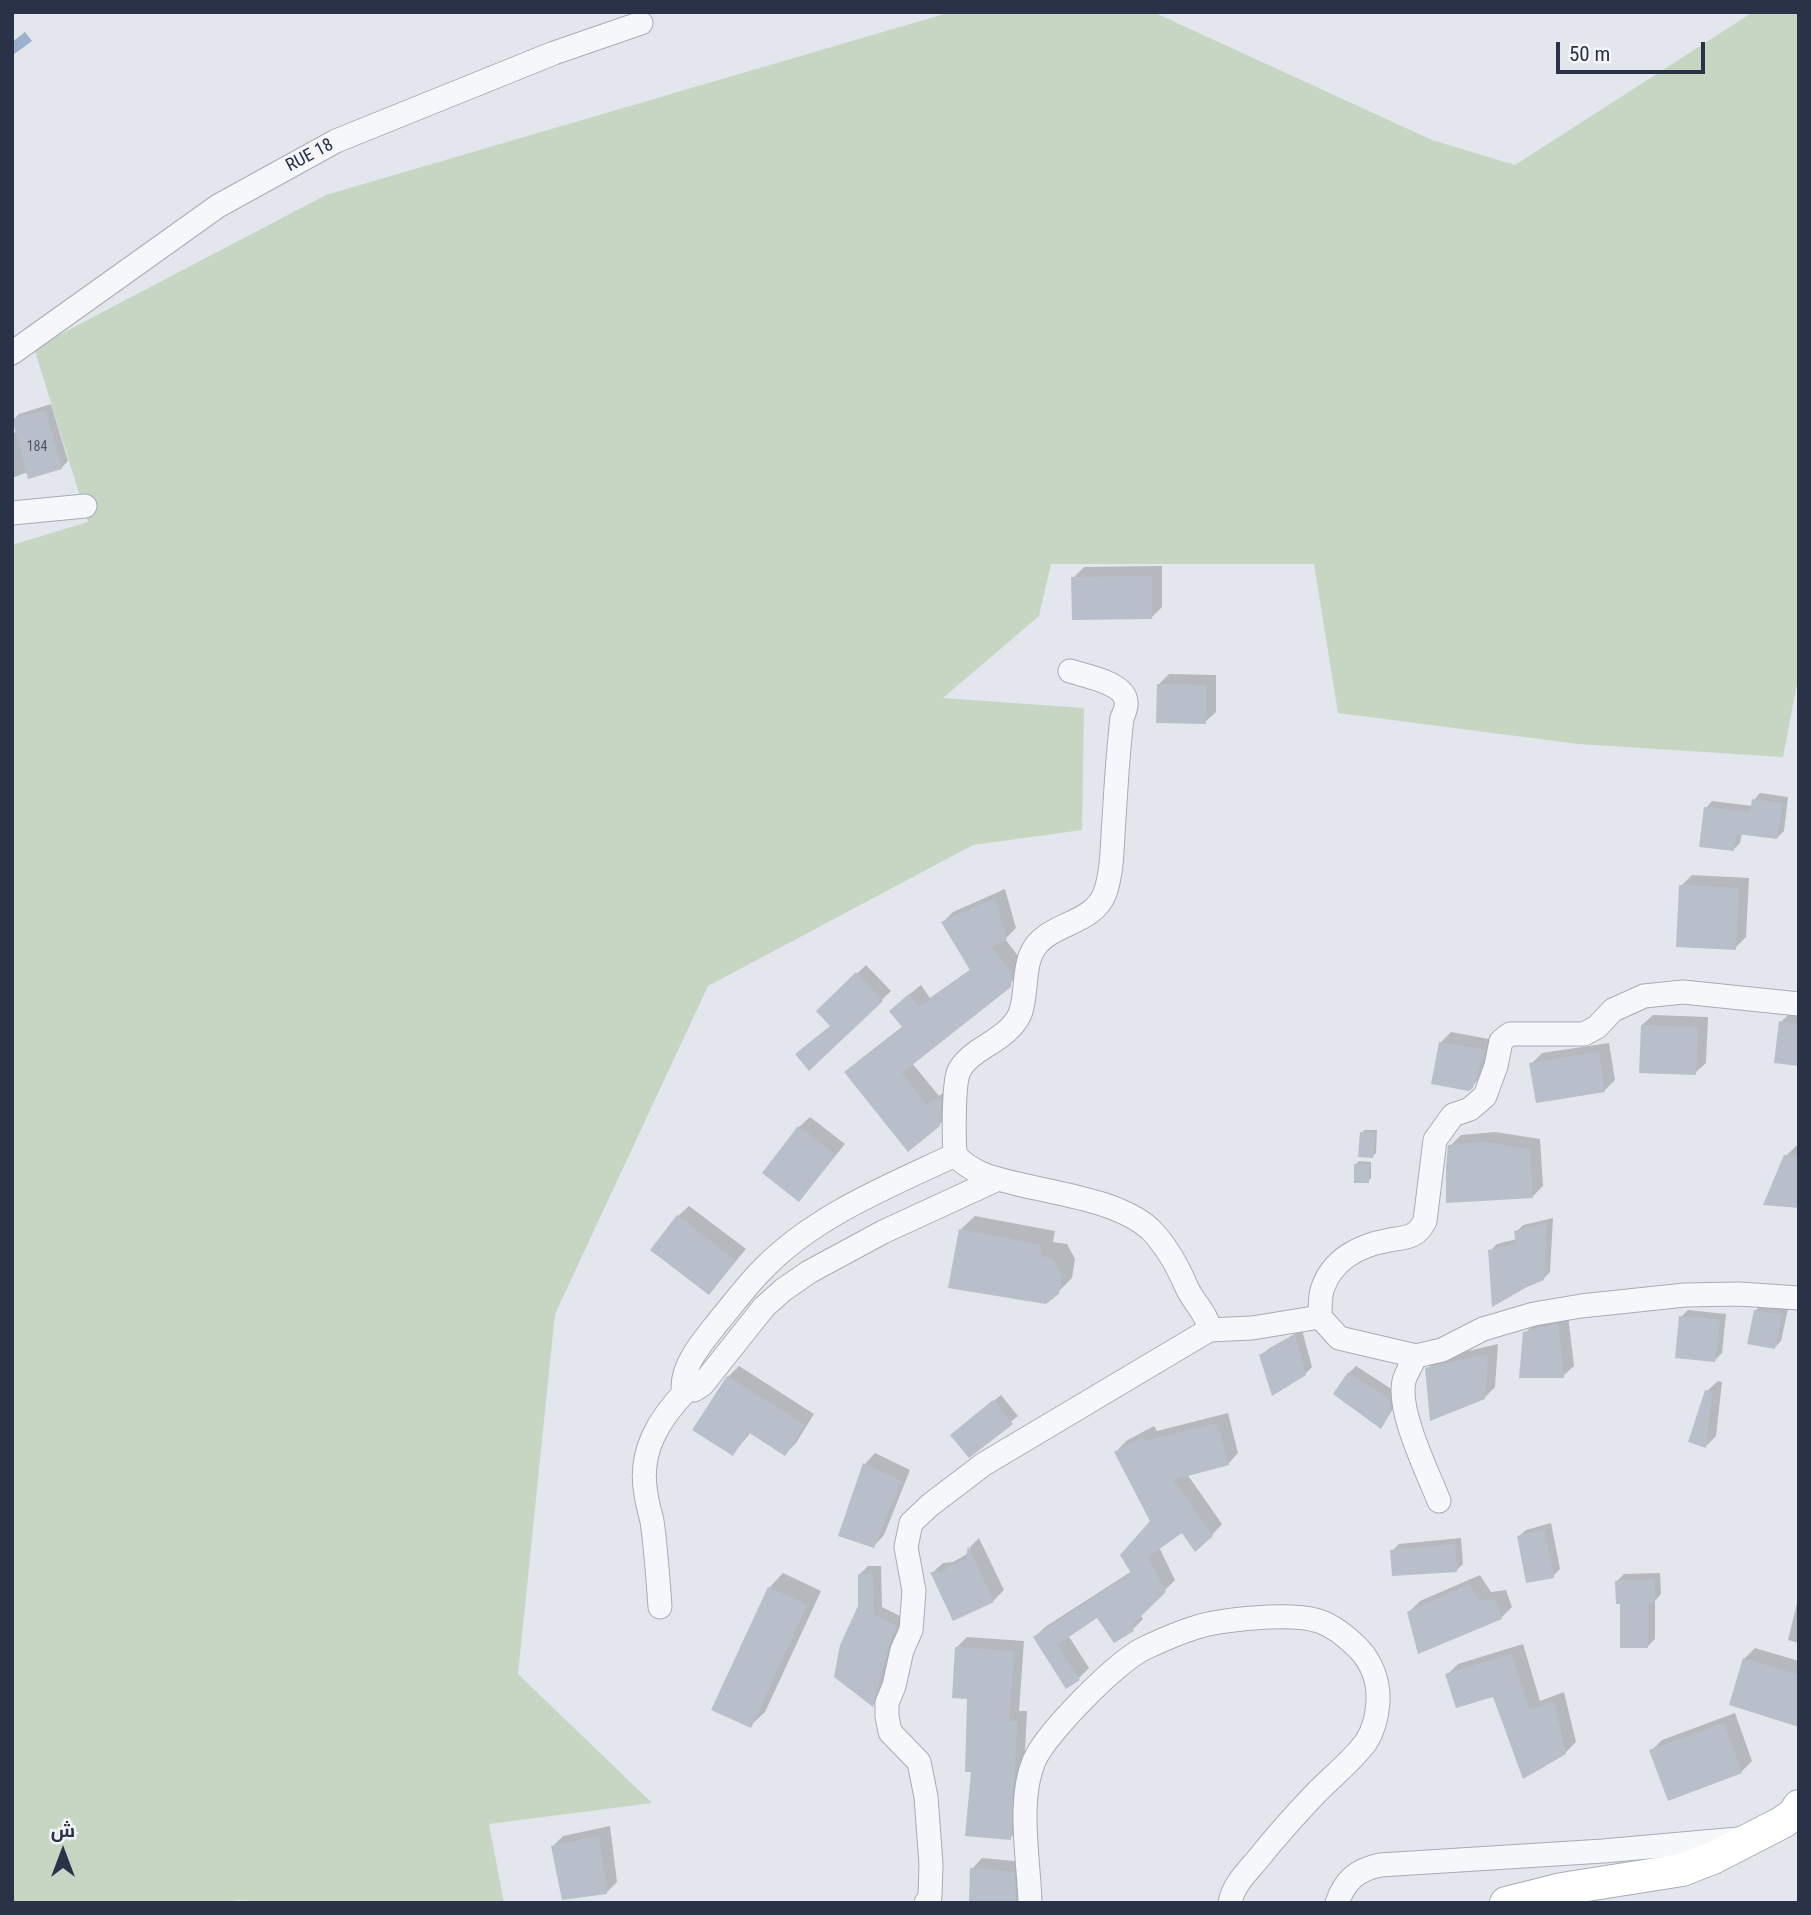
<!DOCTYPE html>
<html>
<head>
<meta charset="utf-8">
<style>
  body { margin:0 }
  #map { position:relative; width:1811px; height:1915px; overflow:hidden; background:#e3e6ec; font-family:"Roboto Condensed",Cairo,sans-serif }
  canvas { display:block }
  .frame { position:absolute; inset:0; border:14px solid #293246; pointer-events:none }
  .north { position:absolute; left:28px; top:1817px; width:70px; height:70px; -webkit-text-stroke:5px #f3f5f9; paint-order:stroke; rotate:0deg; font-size:19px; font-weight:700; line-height:28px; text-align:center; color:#293246 }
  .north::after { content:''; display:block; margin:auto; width:24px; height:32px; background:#293246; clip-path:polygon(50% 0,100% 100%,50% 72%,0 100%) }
  .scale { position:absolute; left:1556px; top:42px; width:149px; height:32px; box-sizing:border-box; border:4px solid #293246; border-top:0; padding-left:9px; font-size:21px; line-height:24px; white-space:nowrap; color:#293246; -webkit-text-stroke:5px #f3f5f9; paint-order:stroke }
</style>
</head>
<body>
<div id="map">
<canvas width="1811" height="1915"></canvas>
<div class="frame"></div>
<div class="north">ش</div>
<div class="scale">50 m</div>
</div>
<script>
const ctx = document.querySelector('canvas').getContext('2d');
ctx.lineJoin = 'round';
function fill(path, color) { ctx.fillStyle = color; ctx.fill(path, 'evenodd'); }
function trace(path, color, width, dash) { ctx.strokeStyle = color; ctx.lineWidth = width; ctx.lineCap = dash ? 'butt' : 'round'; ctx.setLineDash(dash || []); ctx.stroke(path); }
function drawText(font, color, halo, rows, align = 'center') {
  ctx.font = font + ' "Roboto Condensed",sans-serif'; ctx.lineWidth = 5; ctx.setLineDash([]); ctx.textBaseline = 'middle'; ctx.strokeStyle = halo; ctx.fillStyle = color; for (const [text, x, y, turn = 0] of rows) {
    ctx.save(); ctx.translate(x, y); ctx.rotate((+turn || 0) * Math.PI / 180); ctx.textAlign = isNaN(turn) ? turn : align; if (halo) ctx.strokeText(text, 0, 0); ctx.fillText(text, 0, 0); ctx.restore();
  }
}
const green = new Path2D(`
  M 951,12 L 1153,12 L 1432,140 L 1515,165 L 1753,12 L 1799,12 L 1799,673 L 1783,757 L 1578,744 L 1338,713 L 1314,564 L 1051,564 L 1039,616 L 943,698 L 1084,708 L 1082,830 L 973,845 L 708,986 L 555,1314 L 518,1674 L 652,1803 L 489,1824 L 504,1903 L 282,1903 L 237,1900 L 227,1903 L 12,1903 L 12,545 L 88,522 L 34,348 L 326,195 Z`);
const water = new Path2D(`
  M 25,32 L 32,41 L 13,55 L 12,42 Z`);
const shadow = new Path2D(`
  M 51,404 L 68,461 L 61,468 L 28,472 L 12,478 L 12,434 L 16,432 L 13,420 L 19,414 Z
  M 1162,566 L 1162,607 L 1152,617 L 1073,578 L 1084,567 Z
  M 1169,674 L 1216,675 L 1216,712 L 1205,722 L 1158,685 Z
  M 1760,793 L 1788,797 L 1784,831 L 1777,838 L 1742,833 L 1740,843 L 1734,849 L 1706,808 L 1712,801 L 1753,806 L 1754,800 Z
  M 1692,875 L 1749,878 L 1746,937 L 1735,948 L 1681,886 Z
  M 1005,889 L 1016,928 L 1005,939 L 1022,961 L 1021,974 L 912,1063 L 939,1096 L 950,1087 L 950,1113 L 939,1125 L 857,1062 L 903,1026 L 901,1001 L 921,985 L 930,998 L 971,969 L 943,922 L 953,912 Z
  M 866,965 L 891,991 L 809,1068 L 832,1025 L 818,1011 Z
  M 1791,1012 L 1799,1012 L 1799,1064 L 1781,1022 Z
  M 1653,1015 L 1708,1017 L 1706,1063 L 1695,1073 L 1642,1025 Z
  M 1451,1032 L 1494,1040 L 1483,1075 L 1469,1089 L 1440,1043 Z
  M 1609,1043 L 1615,1080 L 1604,1091 L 1531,1064 L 1542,1053 Z
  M 810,1117 L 845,1144 L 799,1200 L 799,1127 Z
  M 1364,1130 L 1377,1130 L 1376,1153 L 1373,1156 L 1362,1133 Z
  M 1495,1132 L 1540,1139 L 1543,1186 L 1533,1196 L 1450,1146 L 1461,1135 Z
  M 1797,1145 L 1799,1146 L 1799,1206 L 1786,1156 Z
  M 1359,1161 L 1371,1162 L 1371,1178 L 1368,1181 L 1356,1164 Z
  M 689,1206 L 746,1249 L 709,1293 L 678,1216 Z
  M 975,1216 L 1055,1231 L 1053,1242 L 1067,1244 L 1075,1259 L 1072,1278 L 1057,1293 L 960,1230 Z
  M 1553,1218 L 1550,1272 L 1543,1279 L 1490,1251 L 1497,1244 L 1517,1239 L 1516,1232 L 1523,1225 Z
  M 1762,1304 L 1788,1309 L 1781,1341 L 1775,1347 L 1755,1311 Z
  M 1688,1310 L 1726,1314 L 1722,1353 L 1715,1360 L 1681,1317 Z
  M 1568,1315 L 1574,1366 L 1563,1376 L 1525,1333 L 1536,1322 Z
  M 1302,1330 L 1312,1367 L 1305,1374 L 1261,1356 L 1268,1349 Z
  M 1498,1344 L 1495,1387 L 1484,1398 L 1427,1369 L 1438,1358 Z
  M 739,1366 L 814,1414 L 796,1443 L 785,1454 L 751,1432 L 733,1454 L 728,1377 Z
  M 1356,1366 L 1396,1392 L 1397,1403 L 1381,1427 L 1349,1373 Z
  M 1718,1381 L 1722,1382 L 1716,1436 L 1706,1446 L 1707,1391 Z
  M 1001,1395 L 1018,1416 L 969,1455 L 959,1429 Z
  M 1228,1413 L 1238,1453 L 1228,1464 L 1187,1474 L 1222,1524 L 1212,1535 L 1182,1530 L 1159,1547 L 1175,1580 L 1140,1615 L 1143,1619 L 1133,1629 L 1098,1616 L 1068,1635 L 1089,1668 L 1079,1678 L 1035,1637 L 1045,1627 L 1132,1571 L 1152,1521 L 1116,1452 L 1126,1441 L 1154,1426 L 1157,1431 Z
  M 875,1453 L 910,1470 L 884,1535 L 874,1546 L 841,1535 L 865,1464 Z
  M 1551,1523 L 1560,1569 L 1553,1576 L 1519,1536 L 1526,1530 Z
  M 979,1538 L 1004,1590 L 993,1601 L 932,1573 L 943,1563 L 953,1562 L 969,1553 L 970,1547 Z
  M 1461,1538 L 1463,1564 L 1456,1571 L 1392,1551 L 1399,1544 Z
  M 868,1566 L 881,1566 L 882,1607 L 904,1618 L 881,1697 L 873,1705 L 860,1607 L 859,1575 Z
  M 783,1573 L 821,1591 L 765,1712 L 750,1726 L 769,1588 Z
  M 1660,1573 L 1661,1594 L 1655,1601 L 1655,1639 L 1648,1646 L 1622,1602 L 1617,1581 L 1624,1574 Z
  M 1480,1575 L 1491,1592 L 1506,1590 L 1512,1607 L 1501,1618 L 1409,1612 L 1420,1601 Z
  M 1799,1595 L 1799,1643 L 1788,1640 Z
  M 967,1637 L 1024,1641 L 1019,1711 L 1027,1711 L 1021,1828 L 1010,1838 L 973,1771 L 969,1698 L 956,1648 Z
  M 1523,1644 L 1540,1701 L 1564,1692 L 1576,1742 L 1565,1753 L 1494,1695 L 1447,1675 L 1458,1664 Z
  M 1755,1648 L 1799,1661 L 1799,1725 L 1744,1659 Z
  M 1735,1713 L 1752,1761 L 1741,1772 L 1651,1751 L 1662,1740 Z
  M 610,1826 L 617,1882 L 606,1893 L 553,1846 L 563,1836 Z
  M 982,1858 L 1024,1862 L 1025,1903 L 971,1903 L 972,1869 Z`);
const building = new Path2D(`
  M 45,410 L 62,469 L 28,479 L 12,419 Z
  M 1152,576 L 1152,619 L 1072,620 L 1071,577 Z
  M 1157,684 L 1206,685 L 1206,724 L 1156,723 Z
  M 1752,799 L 1782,803 L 1777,839 L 1736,834 L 1734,851 L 1699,847 L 1704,807 L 1750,812 Z
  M 1679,885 L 1739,888 L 1736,950 L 1676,947 Z
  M 995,898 L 1007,940 L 991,946 L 1012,973 L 1011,987 L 902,1073 L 927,1105 L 939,1096 L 941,1099 L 940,1126 L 908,1152 L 844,1072 L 902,1027 L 889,1011 L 909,994 L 919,1007 L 970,970 L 941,922 Z
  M 856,972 L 883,1001 L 809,1071 L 795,1054 L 830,1026 L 816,1011 Z
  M 1779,1021 L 1799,1024 L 1799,1066 L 1774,1063 Z
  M 1641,1025 L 1698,1027 L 1696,1075 L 1639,1073 Z
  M 1439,1042 L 1485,1050 L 1473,1088 L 1469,1091 L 1431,1084 Z
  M 1599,1052 L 1605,1092 L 1536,1103 L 1529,1063 Z
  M 798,1126 L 836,1155 L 799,1202 L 762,1173 Z
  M 1360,1132 L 1375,1133 L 1373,1158 L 1358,1157 Z
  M 1483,1142 L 1530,1149 L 1533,1198 L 1446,1203 L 1446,1167 L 1448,1145 Z
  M 1784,1155 L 1799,1156 L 1799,1208 L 1763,1205 Z
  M 1354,1164 L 1369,1164 L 1369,1183 L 1354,1183 Z
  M 677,1215 L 736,1261 L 709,1295 L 650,1250 Z
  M 1547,1223 L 1544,1280 L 1527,1287 L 1492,1307 L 1488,1250 L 1516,1244 L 1514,1231 Z
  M 959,1229 L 1041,1245 L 1040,1256 L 1052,1258 L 1062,1275 L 1059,1294 L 1046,1304 L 948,1288 Z
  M 1754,1310 L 1782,1315 L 1775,1349 L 1747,1344 Z
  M 1679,1316 L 1720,1320 L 1715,1362 L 1675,1358 Z
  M 1558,1324 L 1564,1378 L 1519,1378 L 1523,1332 Z
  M 1295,1335 L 1306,1375 L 1272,1396 L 1259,1355 Z
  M 1488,1354 L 1485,1399 L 1430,1421 L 1425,1368 Z
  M 1348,1372 L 1390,1399 L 1391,1412 L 1381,1429 L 1333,1394 Z
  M 727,1376 L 805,1425 L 785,1456 L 748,1432 L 733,1456 L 692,1430 Z
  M 1705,1390 L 1712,1392 L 1706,1448 L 1688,1442 Z
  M 993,1400 L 1013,1424 L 969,1458 L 950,1435 Z
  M 1217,1423 L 1229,1465 L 1173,1480 L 1213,1536 L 1195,1552 L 1182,1533 L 1148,1557 L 1166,1592 L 1131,1626 L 1134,1631 L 1114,1643 L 1097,1618 L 1057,1645 L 1080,1680 L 1066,1689 L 1033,1637 L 1131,1573 L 1120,1555 L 1150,1521 L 1114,1452 L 1143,1436 L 1146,1441 Z
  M 863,1463 L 901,1481 L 874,1548 L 838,1536 Z
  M 1544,1529 L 1554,1578 L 1526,1583 L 1517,1536 Z
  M 1455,1544 L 1457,1572 L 1392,1576 L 1390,1550 Z
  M 968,1546 L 994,1602 L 953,1621 L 930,1572 L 950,1572 L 943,1570 L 966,1559 Z
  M 858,1574 L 873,1574 L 874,1615 L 897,1626 L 888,1647 L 873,1707 L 834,1677 L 840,1645 L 858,1606 Z
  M 1654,1579 L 1655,1602 L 1648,1603 L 1648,1648 L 1620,1648 L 1620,1604 L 1616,1604 L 1615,1581 Z
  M 1469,1584 L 1480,1601 L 1495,1599 L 1502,1619 L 1418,1654 L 1407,1612 Z
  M 768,1587 L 807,1605 L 751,1728 L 711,1710 Z
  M 955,1647 L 1014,1651 L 1009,1721 L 1017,1721 L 1011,1840 L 965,1836 L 971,1772 L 965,1772 L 967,1699 L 952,1698 Z
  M 1512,1654 L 1529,1710 L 1554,1701 L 1566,1754 L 1523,1779 L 1493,1697 L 1456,1708 L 1445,1674 Z
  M 1743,1658 L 1799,1675 L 1799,1727 L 1729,1705 Z
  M 1724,1723 L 1742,1773 L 1668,1801 L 1649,1750 Z
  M 599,1836 L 607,1894 L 562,1900 L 551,1846 Z
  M 970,1868 L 1014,1872 L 1016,1903 L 969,1903 Z`);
const minor = new Path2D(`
  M 12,353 L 218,206 L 336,141 L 554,53 L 641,23
  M 12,513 L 85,506
  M 1070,671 C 1086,676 1125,683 1126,702 C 1127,707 1124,713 1122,718 C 1118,752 1116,785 1114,819 C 1112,842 1113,870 1105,893 C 1093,924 1053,922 1035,947 C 1022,966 1028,993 1020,1014 C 1013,1029 1000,1037 986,1046 C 976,1052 964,1060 959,1071 C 953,1084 954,1139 955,1155 C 973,1174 993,1178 1018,1184 C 1058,1194 1119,1201 1150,1229 C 1167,1246 1178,1267 1187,1288 C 1194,1303 1209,1316 1209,1330 L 1252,1328 L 1320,1317 L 1339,1338 L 1416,1356
  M 955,1155 C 889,1186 814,1216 763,1269 C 747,1285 733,1304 718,1322 C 704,1340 683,1363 683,1387 L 694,1390 L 702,1385 L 764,1307 L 783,1290 L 809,1272 L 883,1232 L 998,1179
  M 1320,1317 C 1320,1309 1320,1298 1322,1290 C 1332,1259 1360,1245 1390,1240 C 1407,1237 1416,1238 1425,1221 L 1435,1140 L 1453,1115 L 1470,1109 L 1485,1096 L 1496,1066 L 1501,1041 L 1510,1034 L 1584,1034 L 1597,1027 L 1613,1010 L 1644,996 L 1683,992 L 1799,1004
  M 1439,1501 C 1428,1473 1397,1411 1404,1381 C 1406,1373 1412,1364 1416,1356 L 1442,1350 L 1483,1329 L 1534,1314 L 1581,1306 L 1685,1295 L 1739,1294 L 1799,1298
  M 660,1607 C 658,1578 656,1549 652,1521 C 650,1512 647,1503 646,1494 C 638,1452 659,1418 688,1389
  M 926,1903 L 930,1897 L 931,1864 L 926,1797 L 919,1762 L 890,1732 L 887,1716 L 887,1703 L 894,1686 L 902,1650 L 911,1630 L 914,1591 L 906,1547 L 911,1523 L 930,1505 L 984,1464 L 1209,1330
  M 1030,1903 C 1029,1860 1017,1801 1034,1761 C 1046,1733 1117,1661 1145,1648 C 1160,1641 1178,1633 1194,1628 C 1220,1619 1288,1613 1315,1620 C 1332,1624 1347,1637 1359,1649 C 1372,1663 1379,1682 1378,1702 C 1377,1716 1374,1730 1366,1742 C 1353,1760 1334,1775 1318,1791 C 1297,1813 1277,1835 1258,1859 C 1247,1872 1233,1885 1230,1903
  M 1337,1903 C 1345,1880 1357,1870 1380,1865 L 1603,1851 L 1738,1839`);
const secondary = new Path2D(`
  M 1506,1903 L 1562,1889 L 1682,1870 L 1713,1858 L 1783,1822 L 1794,1814 L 1799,1806`);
const numberNames = [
  ["184",37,447]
];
const streetNames = [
  ["RUE 18",310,156,-28]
];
fill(green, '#c7d6c3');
fill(water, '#9bb2ce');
fill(shadow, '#0003');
fill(building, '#b9bfca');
trace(minor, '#a7acb7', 25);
trace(secondary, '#a7acb7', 34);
trace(minor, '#f6f7fa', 23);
trace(secondary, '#fff', 32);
drawText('14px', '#4d5567', null, numberNames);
drawText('18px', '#293246', '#f3f5f9', streetNames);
</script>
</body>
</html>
